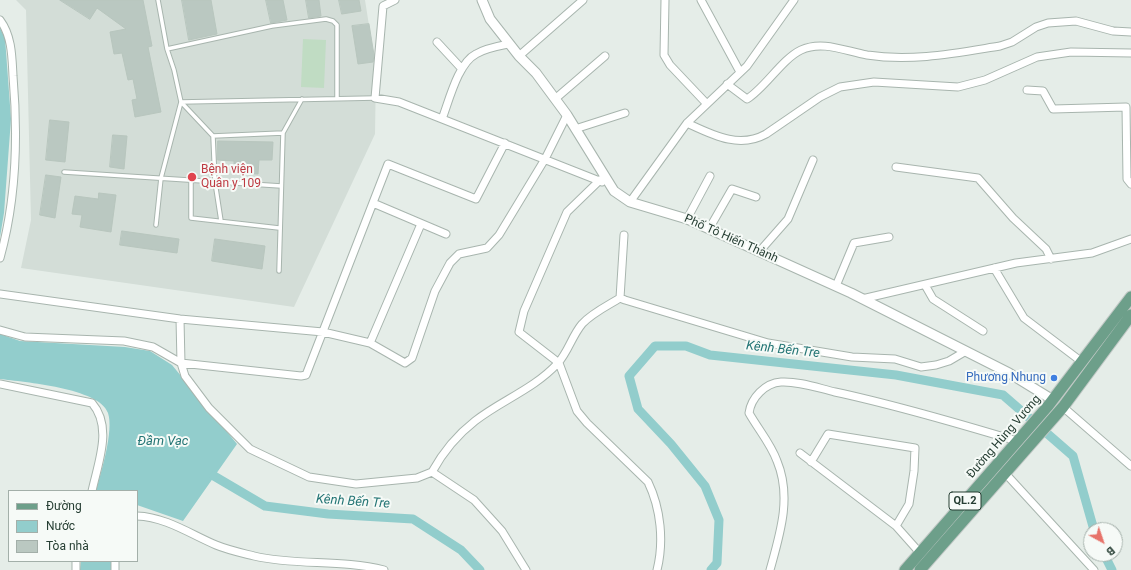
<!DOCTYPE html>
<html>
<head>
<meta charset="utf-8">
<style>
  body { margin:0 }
  #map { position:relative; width:1131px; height:570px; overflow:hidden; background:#e5ede8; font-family:Roboto,sans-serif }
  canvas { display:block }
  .legend { position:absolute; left:8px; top:490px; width:130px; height:72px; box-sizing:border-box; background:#f6faf7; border:1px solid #a3afa9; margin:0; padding:5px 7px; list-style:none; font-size:12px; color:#263e33 }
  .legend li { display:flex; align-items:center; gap:8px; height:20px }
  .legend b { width:20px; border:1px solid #a3afa9 }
  .north { position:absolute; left:1083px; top:522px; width:40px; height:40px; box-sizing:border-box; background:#f6faf7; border:1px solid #a3afa9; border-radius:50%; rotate:140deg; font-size:11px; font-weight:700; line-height:16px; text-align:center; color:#263e33 }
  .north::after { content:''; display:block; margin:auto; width:14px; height:18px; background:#e7736a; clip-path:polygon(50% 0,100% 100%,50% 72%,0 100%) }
</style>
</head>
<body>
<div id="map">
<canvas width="1131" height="570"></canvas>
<ul class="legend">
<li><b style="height:5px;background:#6d9f8a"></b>Đường</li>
<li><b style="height:11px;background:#92cdcc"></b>Nước</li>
<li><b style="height:11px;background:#bac8c1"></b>Tòa nhà</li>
</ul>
<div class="north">B</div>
</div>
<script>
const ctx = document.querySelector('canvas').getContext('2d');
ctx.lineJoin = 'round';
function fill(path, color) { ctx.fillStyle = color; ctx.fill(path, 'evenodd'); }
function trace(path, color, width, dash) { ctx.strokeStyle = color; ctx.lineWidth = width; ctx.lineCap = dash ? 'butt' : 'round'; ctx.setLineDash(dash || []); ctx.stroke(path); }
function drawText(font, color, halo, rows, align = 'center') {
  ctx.font = font + ' Roboto,sans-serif'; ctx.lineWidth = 4; ctx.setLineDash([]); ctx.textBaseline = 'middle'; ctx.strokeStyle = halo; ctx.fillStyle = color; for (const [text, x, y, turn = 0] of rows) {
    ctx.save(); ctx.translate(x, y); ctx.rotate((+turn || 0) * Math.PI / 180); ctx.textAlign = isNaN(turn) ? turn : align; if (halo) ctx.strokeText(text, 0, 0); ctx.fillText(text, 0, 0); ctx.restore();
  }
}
const built = new Path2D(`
  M 16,0 L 365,0 L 376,70 L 375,134 L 294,307 L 21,268 L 31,220 L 26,10 Z`);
const green = new Path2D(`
  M 303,39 L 326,40 L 324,88 L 301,87 Z`);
const water = new Path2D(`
  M 0,28 L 5,38 L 11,119 L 4,213 L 0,237 Z
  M 0,334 L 20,341 L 125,347 L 150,351 L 172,365 L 237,444 L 183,521 L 137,505 L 137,491 L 96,491 C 101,472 114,431 108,413 C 100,388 23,382 0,379 Z
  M 81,561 L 112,561 L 112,570 L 80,570 Z`);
const canal = new Path2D(`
  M 214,476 L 265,506 L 328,514 L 413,519 L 461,550 L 480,570
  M 1104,554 L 1112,570
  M 711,570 L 717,563 L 719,520 L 705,486 L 671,444 L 638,409 L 629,376 L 655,346 L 686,346 L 710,355 L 896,375 L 1003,395 L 1073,456 L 1094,530`);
const building = new Path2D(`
  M 60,0 L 143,0 L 152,46 L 148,47 L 161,112 L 135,117 L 132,100 L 137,99 L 133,79 L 128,80 L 122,53 L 114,54 L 110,32 L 126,29 L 97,8 L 90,19 Z
  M 182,0 L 211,0 L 217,34 L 189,40 Z
  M 266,0 L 283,0 L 287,20 L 271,23 Z
  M 306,0 L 319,0 L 321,16 L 309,18 Z
  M 339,0 L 359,0 L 361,11 L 342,14 Z
  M 369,24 L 374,55 L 373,62 L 358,64 L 352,26 Z
  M 50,120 L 69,122 L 65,162 L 46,160 Z
  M 113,135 L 127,136 L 124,169 L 110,167 Z
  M 218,141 L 273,142 L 272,160 L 259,160 L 258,174 L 234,173 L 234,161 L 218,160 Z
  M 46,175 L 61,177 L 55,218 L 40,215 Z
  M 99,193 L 116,195 L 111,232 L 80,227 L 82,215 L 72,214 L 75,196 L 98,199 Z
  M 122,231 L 179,239 L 177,253 L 120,245 Z
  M 215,239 L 265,246 L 262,269 L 212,261 Z`);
const service = new Path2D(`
  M 158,0 L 167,49 L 174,70 L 181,102 L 375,98
  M 167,49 L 272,26 L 326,19 L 333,21 L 337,25 L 337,98
  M 181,102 L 213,136 L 283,133
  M 213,136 L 215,182 L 221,221
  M 64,172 L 281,186
  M 191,180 L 191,218 L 279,228
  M 156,225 L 161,178 L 181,102
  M 279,271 L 283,133 L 302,99`);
const minor = new Path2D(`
  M 395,0 L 383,6 L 375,98 L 399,102 L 602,182
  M 665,0 L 664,55 L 670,65 L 706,103
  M 701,0 L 740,72
  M 0,20 C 12,36 12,57 13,76 C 18,135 16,201 0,258
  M 437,42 L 462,69
  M 519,56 L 583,0
  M 727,84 L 747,99 C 765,88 782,59 801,50 C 822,40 845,51 867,55 C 912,62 956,53 1000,46 L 1012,42 L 1036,27 L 1048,23 L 1076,21 L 1113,31 L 1131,32
  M 1027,90 L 1043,91 L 1053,109 L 1126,107 L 1127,179 L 1131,184
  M 555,99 L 605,56
  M 442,119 C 449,101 458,63 476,54 C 486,48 499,46 509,44
  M 687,123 C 713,135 739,149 766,134 L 820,97 L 840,87 L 874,82 L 958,87 L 985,80 L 1037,57 L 1071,52 L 1131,53
  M 575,129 L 625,113
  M 896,167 L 978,178 L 1013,218 L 1046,249 L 1051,259
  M 600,180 L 567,212 L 524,311 L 519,332 L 559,363 L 577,411 L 587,423 L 648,482 C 661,509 664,542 657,570
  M 630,202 L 687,123 L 747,66 L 794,0
  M 373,203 L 446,234
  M 687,219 L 710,176
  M 709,229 L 732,189 L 756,197
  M 624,235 L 620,298 L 625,300 L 768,343 L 852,357 L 895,359 L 921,367 L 936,365 L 949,361 L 966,351
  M 759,252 L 788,219 L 813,160
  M 994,268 L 1024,318 L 1082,362
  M 925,285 L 933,299 L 983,331
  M 836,286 L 854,243 L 889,237
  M 0,294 L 180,319 L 323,332 L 370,343 L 405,363 L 412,358 L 435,291 L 450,263 L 459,254 L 487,248 L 499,235 L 545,159 L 567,115
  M 862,299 L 1016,263 L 1092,253 L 1131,239
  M 180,319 L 181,363 L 185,376 L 209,408 L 250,449 L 309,477 L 356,484 L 417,478 L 432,472 C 443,452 457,435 475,421 C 502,400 534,389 558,363 C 568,352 572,336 582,324 C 592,313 607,306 620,298
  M 0,330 L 25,337 L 124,341 L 153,347 L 181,363 L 301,376 L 306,375 L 388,164 L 476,199 L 505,143
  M 370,343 L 421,224
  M 0,384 L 92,403 C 113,427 98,463 92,491
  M 1063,407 L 1131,466
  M 800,453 L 896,526 L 920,553
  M 811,462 L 828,434 L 915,448 L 914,471 L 909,504 L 896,526
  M 432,472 L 474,500 L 502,531 L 526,570
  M 1005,473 L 1094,570
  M 137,516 C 166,517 190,534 216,545 C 228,550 242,553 254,556 C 297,566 341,559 384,570
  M 76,570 L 76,561
  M 115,570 L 115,561
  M 770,570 C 780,534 792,497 777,461 C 771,444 758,429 749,413 C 751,398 765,383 781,382 C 799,381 818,388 835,392 C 896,405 957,423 1017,441`);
const tertiary = new Path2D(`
  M 482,0 L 490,19 L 519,56 L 536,73 L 567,115 L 614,191 L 630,202 L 687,219 L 851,293 L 1009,373 L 1053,400`);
const primary = new Path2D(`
  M 905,570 L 1048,406 L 1131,297
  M 920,570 L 1063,407 L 1131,315`);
const markers = [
  [192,177,5,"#e0444e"],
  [1054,378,4,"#3f7fe0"]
];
const shields = [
  [965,501,32]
];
const shieldNames = [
  ["QL.2",965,501]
];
const healthNames = [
  ["Bệnh viện",201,170],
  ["Quân y 109",201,184]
];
const streetNames = [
  ["Phố Tô Hiến Thành",731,239,24],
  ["Đường Hùng Vương",1004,437,-49]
];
const shopNames = [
  ["Phương Nhung",1046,378]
];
const waterNames = [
  ["Kênh Bến Tre",783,350,6],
  ["Đầm Vạc",163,442],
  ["Kênh Bến Tre",353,502,4]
];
fill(built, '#d3ddd7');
fill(green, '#c0dcc3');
fill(water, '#92cdcc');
trace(canal, '#92cdcc', 9);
fill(building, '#bac8c1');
trace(building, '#b8c6be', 1);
trace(service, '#a8b5ae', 5.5);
trace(minor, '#a8b5ae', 9);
trace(tertiary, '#a8b5ae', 11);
trace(primary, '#c2c9c6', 13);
trace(service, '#fff', 3.5);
trace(minor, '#fff', 7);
trace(tertiary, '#fff', 9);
trace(primary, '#6d9f8a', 11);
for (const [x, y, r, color] of markers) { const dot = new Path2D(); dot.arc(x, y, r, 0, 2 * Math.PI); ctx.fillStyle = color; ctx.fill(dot); trace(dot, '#f6faf7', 1.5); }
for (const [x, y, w] of shields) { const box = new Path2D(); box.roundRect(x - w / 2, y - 9, w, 18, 3); ctx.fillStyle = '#f6faf7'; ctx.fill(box); trace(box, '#263e33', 1); }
drawText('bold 11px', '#263e33', null, shieldNames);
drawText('12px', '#be3a42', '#f6faf7', healthNames, 'left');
drawText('12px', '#263e33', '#f6faf7', streetNames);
drawText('12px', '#366cbe', '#f6faf7', shopNames, 'right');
drawText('italic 13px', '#247575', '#f6faf7', waterNames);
</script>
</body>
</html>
